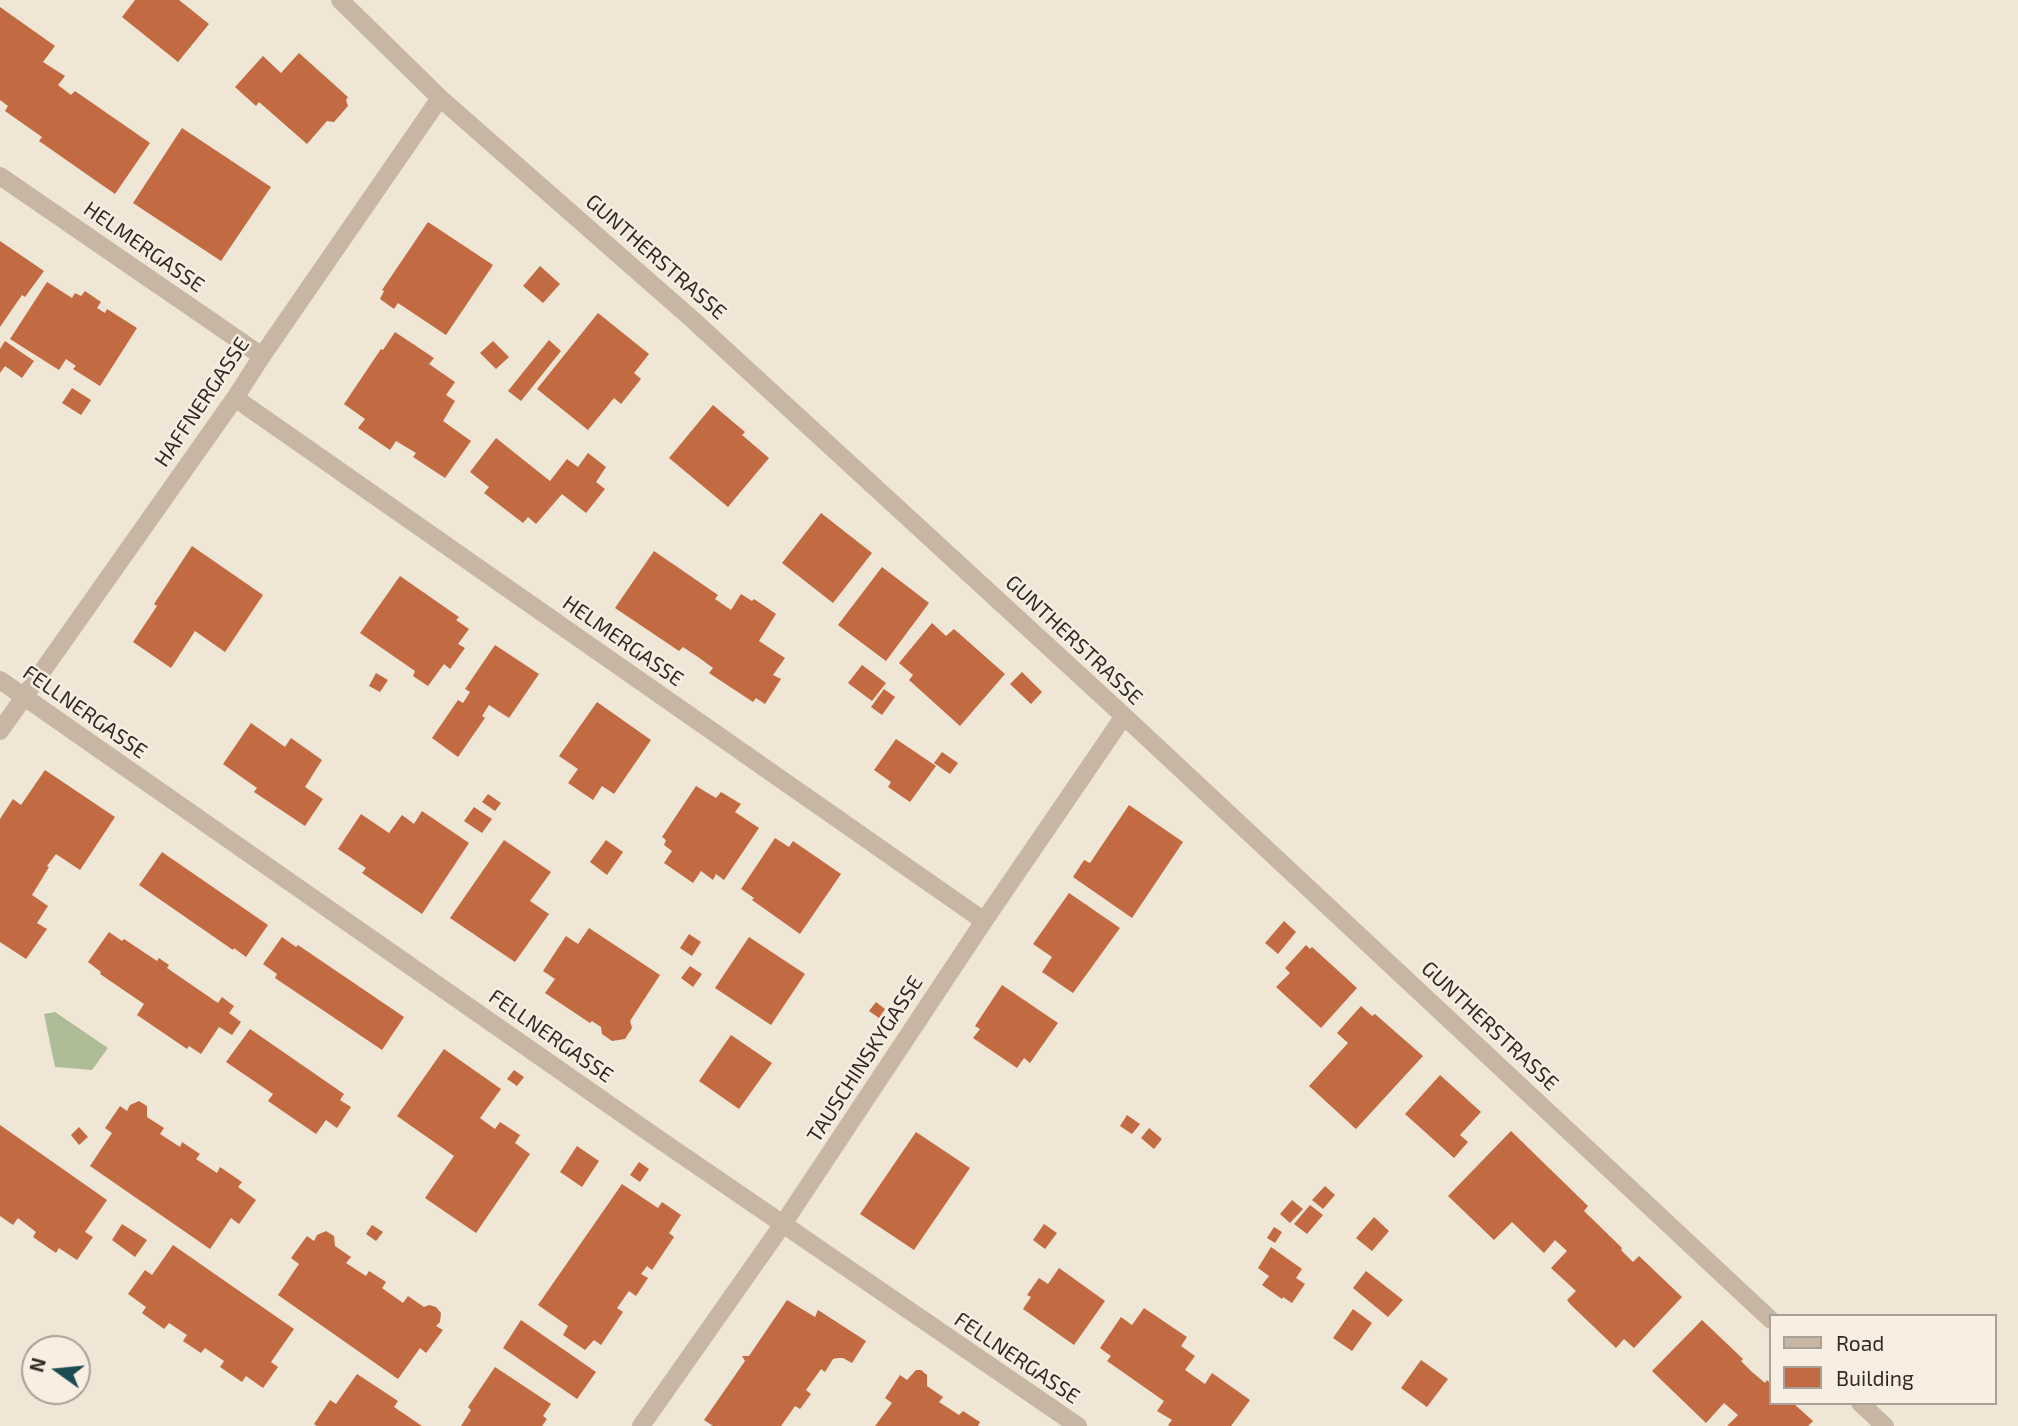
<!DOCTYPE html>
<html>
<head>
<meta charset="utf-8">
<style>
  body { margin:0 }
  #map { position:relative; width:2018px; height:1426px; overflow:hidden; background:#efe6d6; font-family:"Exo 2",sans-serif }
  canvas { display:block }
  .legend { position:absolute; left:1769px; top:1314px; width:228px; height:91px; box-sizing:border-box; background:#f8efe2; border:2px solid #a9a096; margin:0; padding:9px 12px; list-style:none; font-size:21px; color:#322a25 }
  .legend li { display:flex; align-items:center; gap:14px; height:35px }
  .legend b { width:35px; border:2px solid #a9a096 }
  .north { position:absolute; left:21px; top:1335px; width:70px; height:70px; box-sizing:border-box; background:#f8efe2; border:2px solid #a9a096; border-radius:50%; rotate:285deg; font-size:19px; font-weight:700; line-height:28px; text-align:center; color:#322a25 }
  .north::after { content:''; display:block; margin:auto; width:24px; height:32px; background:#1c4a51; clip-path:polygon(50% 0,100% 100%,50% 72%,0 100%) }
</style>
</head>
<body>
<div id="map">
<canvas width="2018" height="1426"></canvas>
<ul class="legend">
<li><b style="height:9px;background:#c7b6a3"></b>Road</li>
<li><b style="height:19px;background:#c26b42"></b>Building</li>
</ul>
<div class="north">N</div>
</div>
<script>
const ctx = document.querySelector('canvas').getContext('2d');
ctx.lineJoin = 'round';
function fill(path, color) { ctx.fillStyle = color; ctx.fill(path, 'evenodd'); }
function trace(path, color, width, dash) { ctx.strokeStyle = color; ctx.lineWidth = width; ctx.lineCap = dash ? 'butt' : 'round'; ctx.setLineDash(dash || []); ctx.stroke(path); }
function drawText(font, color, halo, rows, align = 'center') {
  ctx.font = font + ' "Exo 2",sans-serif'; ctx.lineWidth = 5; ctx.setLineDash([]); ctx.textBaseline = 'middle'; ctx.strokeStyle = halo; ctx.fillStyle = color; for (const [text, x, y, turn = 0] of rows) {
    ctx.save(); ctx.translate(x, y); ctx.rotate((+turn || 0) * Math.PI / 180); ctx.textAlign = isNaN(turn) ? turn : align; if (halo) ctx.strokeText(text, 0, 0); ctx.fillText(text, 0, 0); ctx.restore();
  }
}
const green = new Path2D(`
  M 55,1012 L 108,1048 L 92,1070 L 55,1067 L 44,1014 Z`);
const building = new Path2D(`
  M 135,0 L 179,0 L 209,24 L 178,62 L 122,17 Z
  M 0,7 L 55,46 L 43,62 L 65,76 L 58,85 L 71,95 L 75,91 L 150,143 L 115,194 L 39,141 L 42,137 L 5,111 L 8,106 L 0,100 Z
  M 299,53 L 348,97 L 346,100 L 348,106 L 334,122 L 327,121 L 307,144 L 259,102 L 256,106 L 235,87 L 263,56 L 281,73 Z
  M 182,128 L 271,187 L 221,261 L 133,203 Z
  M 428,222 L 493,265 L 446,335 L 398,303 L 394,309 L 380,299 L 384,291 L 382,290 Z
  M 0,241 L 44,271 L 25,297 L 22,295 L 0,327 Z
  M 540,266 L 560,284 L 543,303 L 523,286 Z
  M 47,282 L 72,298 L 75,293 L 81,296 L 85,291 L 101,302 L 97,308 L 105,313 L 107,309 L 137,328 L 100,386 L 73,369 L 76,366 L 66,359 L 59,370 L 10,339 Z
  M 598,313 L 649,354 L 634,373 L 641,379 L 621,404 L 614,398 L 588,430 L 537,389 Z
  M 395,332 L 434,358 L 429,364 L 455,382 L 446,395 L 455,401 L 443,421 L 471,441 L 445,478 L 413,457 L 416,453 L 396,441 L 390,450 L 358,428 L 365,419 L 344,404 L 381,349 L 383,350 Z
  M 549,340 L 561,351 L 521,401 L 508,391 Z
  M 5,341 L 34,361 L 22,378 L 5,366 L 0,373 L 0,349 Z
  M 493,341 L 509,357 L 496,369 L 480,353 Z
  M 72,388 L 91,400 L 81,415 L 62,403 Z
  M 713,405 L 745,432 L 742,435 L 769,458 L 728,507 L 669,458 Z
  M 496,438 L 550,481 L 567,459 L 578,467 L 588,453 L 606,467 L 596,482 L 605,489 L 586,513 L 562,494 L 536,524 L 528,517 L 523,523 L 484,493 L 489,487 L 470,472 Z
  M 821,513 L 872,553 L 833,603 L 782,563 Z
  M 192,546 L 263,595 L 225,652 L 195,631 L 171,668 L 133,642 L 157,606 L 154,604 Z
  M 654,551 L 718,595 L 715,599 L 731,610 L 741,594 L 752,601 L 754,599 L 776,614 L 759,641 L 785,658 L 773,675 L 781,679 L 765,704 L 756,698 L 753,702 L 709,673 L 713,668 L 698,657 L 683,647 L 679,651 L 615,608 Z
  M 882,567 L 929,603 L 886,661 L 838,625 Z
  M 400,576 L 459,617 L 456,620 L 469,629 L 458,644 L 465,648 L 450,669 L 444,664 L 428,686 L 413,676 L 415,671 L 360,633 Z
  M 932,623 L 946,636 L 954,629 L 1005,674 L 960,726 L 909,680 L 913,675 L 899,663 Z
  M 495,645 L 539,674 L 509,718 L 489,705 L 482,716 L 485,718 L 458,757 L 432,738 L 458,700 L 463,703 L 470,692 L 465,689 Z
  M 862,665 L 886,683 L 872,701 L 848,683 Z
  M 1022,672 L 1042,692 L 1031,704 L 1010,684 Z
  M 376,673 L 388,680 L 380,692 L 369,686 Z
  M 884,689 L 895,697 L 882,715 L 871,707 Z
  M 597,702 L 651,740 L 614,794 L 602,786 L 593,800 L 568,783 L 578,769 L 559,756 Z
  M 251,723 L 285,747 L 291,738 L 322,760 L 305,787 L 323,799 L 305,826 L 254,792 L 257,788 L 223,764 Z
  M 896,739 L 936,766 L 910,802 L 888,787 L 891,782 L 874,770 Z
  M 942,752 L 958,763 L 950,774 L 934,763 Z
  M 45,770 L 115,817 L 80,870 L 56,854 L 47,866 L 49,867 L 32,895 L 48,906 L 37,923 L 47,929 L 26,959 L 0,942 L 0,819 L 13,799 L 21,805 Z
  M 696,786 L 716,798 L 721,792 L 741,804 L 735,812 L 759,828 L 724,880 L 716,874 L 713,880 L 701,871 L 693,883 L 664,863 L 672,851 L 664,845 L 666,840 L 662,837 Z
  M 488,794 L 501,803 L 495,811 L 482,802 Z
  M 1129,805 L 1183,842 L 1132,918 L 1073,877 L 1084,860 L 1090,863 Z
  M 474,807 L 492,819 L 482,833 L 464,821 Z
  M 422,811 L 469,843 L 422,914 L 362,873 L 366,868 L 338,849 L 361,814 L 389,833 L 402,815 L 414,824 Z
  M 775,838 L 789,847 L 793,841 L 841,874 L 800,934 L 752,900 L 754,898 L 741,889 Z
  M 504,840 L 551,872 L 530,901 L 549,914 L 515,962 L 450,918 Z
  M 606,840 L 623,852 L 607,875 L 590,862 Z
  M 162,852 L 268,925 L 246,957 L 234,948 L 233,950 L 139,885 Z
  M 1069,893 L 1120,928 L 1073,993 L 1042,972 L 1052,957 L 1033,944 Z
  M 1284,921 L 1296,932 L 1278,954 L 1265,943 Z
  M 589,928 L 660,975 L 630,1021 L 632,1028 L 625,1039 L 612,1041 L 602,1034 L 601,1027 L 592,1021 L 590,1023 L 545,993 L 555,979 L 543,971 L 566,936 L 578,944 Z
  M 109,932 L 122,941 L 124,939 L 157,961 L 159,958 L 169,965 L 167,968 L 218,1003 L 222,997 L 234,1006 L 229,1013 L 241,1022 L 232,1035 L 219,1027 L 201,1054 L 189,1046 L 187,1049 L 137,1015 L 144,1004 L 100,974 L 101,972 L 88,962 Z
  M 689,934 L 701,942 L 692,956 L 680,948 Z
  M 282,937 L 296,947 L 298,945 L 404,1017 L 382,1050 L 275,978 L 277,974 L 263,964 Z
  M 749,937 L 805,974 L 771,1025 L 715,988 Z
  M 1306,945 L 1310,949 L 1312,947 L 1357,988 L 1321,1028 L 1276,987 L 1290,973 L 1285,968 Z
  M 690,966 L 702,974 L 693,987 L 681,978 Z
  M 1002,985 L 1058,1023 L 1030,1063 L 1024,1058 L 1017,1068 L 973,1038 L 980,1029 L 975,1026 Z
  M 876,1002 L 885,1009 L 879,1018 L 869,1011 Z
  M 1361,1006 L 1372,1016 L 1375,1014 L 1423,1056 L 1356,1129 L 1309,1086 L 1348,1043 L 1337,1033 Z
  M 250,1029 L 344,1094 L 340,1100 L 351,1107 L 337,1128 L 326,1120 L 316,1134 L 268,1101 L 273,1094 L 226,1062 Z
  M 731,1035 L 772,1063 L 739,1109 L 699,1081 Z
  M 444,1049 L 501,1089 L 480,1118 L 495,1129 L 500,1122 L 520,1135 L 515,1143 L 530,1154 L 476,1233 L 425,1198 L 454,1156 L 397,1116 Z
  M 514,1070 L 524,1077 L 517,1086 L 507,1079 Z
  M 1440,1075 L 1481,1112 L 1460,1135 L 1468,1142 L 1454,1158 L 1405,1114 Z
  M 139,1101 L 147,1106 L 147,1117 L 164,1128 L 160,1134 L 180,1147 L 182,1142 L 200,1154 L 196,1159 L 217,1173 L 220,1167 L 242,1182 L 238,1187 L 256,1200 L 239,1224 L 231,1218 L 210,1249 L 90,1166 L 112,1133 L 105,1128 L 120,1106 L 127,1111 L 130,1105 Z
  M 1127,1115 L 1140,1124 L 1132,1134 L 1120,1126 Z
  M 0,1125 L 107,1200 L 85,1232 L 93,1237 L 77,1260 L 59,1248 L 56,1253 L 33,1237 L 36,1232 L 18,1218 L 13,1225 L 0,1216 Z
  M 79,1127 L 88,1137 L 79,1145 L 71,1135 Z
  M 1149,1128 L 1162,1139 L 1154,1149 L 1141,1138 Z
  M 1511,1131 L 1588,1206 L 1584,1211 L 1622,1248 L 1621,1250 L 1633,1262 L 1639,1256 L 1682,1297 L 1634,1348 L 1624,1339 L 1616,1348 L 1571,1305 L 1567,1300 L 1576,1291 L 1551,1268 L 1567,1251 L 1555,1240 L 1544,1253 L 1512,1222 L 1494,1240 L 1448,1196 Z
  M 916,1132 L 970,1168 L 914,1250 L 860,1214 Z
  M 577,1146 L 599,1161 L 582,1187 L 560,1172 Z
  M 639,1162 L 649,1169 L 640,1182 L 630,1175 Z
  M 622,1184 L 658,1208 L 662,1202 L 681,1215 L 669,1233 L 674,1237 L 652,1270 L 647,1266 L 641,1274 L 648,1278 L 636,1296 L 629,1291 L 617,1308 L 623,1312 L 601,1345 L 594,1340 L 585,1350 L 563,1335 L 568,1326 L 538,1305 Z
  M 1325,1186 L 1335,1195 L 1323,1209 L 1312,1200 Z
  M 1292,1200 L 1303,1209 L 1290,1223 L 1280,1214 Z
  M 1310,1205 L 1323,1215 L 1307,1234 L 1294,1224 Z
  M 1374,1217 L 1389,1231 L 1372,1251 L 1356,1238 Z
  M 122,1224 L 147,1240 L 135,1257 L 112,1240 Z
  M 1044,1224 L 1057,1233 L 1045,1249 L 1033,1240 Z
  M 372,1225 L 383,1232 L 376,1241 L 366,1234 Z
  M 1274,1227 L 1282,1232 L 1275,1243 L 1267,1238 Z
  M 326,1231 L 334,1236 L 335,1246 L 351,1257 L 346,1263 L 366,1276 L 369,1271 L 386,1282 L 382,1288 L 403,1303 L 408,1296 L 424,1307 L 429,1305 L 436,1307 L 441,1313 L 440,1322 L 436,1326 L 443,1330 L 426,1353 L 420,1348 L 398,1379 L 278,1295 L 299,1264 L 291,1258 L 307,1236 L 314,1241 L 317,1235 Z
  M 173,1245 L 294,1329 L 271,1362 L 278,1367 L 263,1388 L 246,1376 L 242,1382 L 220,1367 L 224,1361 L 205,1348 L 201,1353 L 183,1341 L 187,1335 L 169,1323 L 164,1329 L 142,1313 L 146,1307 L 128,1294 L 145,1270 L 152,1275 Z
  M 1271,1247 L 1302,1269 L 1296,1278 L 1305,1284 L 1292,1303 L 1283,1297 L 1282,1299 L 1262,1285 L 1269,1276 L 1258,1268 Z
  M 1059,1268 L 1105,1301 L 1074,1345 L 1023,1309 L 1031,1297 L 1027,1295 L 1039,1278 L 1048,1284 Z
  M 1366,1271 L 1403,1300 L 1388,1317 L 1353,1288 Z
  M 787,1300 L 815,1317 L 818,1310 L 866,1341 L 852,1363 L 843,1358 L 838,1358 L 833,1359 L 825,1372 L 821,1369 L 806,1390 L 811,1394 L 800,1409 L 795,1406 L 781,1426 L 713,1426 L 704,1420 L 745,1361 L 742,1356 L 749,1356 Z
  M 1144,1308 L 1187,1337 L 1181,1346 L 1195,1356 L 1185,1370 L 1205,1384 L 1212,1373 L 1250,1400 L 1231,1426 L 1170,1426 L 1168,1425 L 1172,1420 L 1157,1411 L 1164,1401 L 1107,1361 L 1111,1356 L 1100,1348 L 1121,1317 L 1132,1325 Z
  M 1353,1309 L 1372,1323 L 1352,1351 L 1333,1338 Z
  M 521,1320 L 596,1372 L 577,1399 L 503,1348 Z
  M 1702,1320 L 1743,1359 L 1741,1361 L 1752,1372 L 1765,1383 L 1767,1380 L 1771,1384 L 1771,1403 L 1793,1403 L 1813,1421 L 1808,1426 L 1727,1426 L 1738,1415 L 1724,1403 L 1706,1423 L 1652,1371 Z
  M 1421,1360 L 1448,1379 L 1427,1407 L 1401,1388 Z
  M 495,1367 L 551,1404 L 543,1416 L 547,1419 L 542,1426 L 461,1426 L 471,1410 L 468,1407 Z
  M 916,1370 L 921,1370 L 927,1375 L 927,1386 L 943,1397 L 939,1402 L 959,1415 L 963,1411 L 980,1422 L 978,1426 L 875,1426 L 892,1403 L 885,1398 L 900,1375 L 907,1380 Z
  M 357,1374 L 398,1401 L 394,1407 L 422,1426 L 317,1426 L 314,1424 L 330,1400 L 336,1404 Z`);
const minor = new Path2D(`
  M 340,0 L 440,98 L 693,320 L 1124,716 L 1771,1320
  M 0,176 L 262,356
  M 235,398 L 984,921
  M 0,680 L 644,1129 L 1078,1426
  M 0,731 L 235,398 L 262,356 L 440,98
  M 1860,1403 L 1885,1426
  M 641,1426 L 783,1224 L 984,921 L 1124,716`);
const streetNames = [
  ["HELMERGASSE",144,247,35],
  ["GUNTHERSTRASSE",656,257,41],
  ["HAFFNERGASSE",202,402,-56],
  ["GUNTHERSTRASSE",1074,640,43],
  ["HELMERGASSE",623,641,35],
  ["FELLNERGASSE",85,712,35],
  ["GUNTHERSTRASSE",1490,1026,43],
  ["FELLNERGASSE",551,1036,35],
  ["TAUSCHINSKYGASSE",865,1059,-57],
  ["FELLNERGASSE",1017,1358,34]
];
fill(green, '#aebd97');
fill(building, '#c26b42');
trace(minor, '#c7b6a3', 18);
drawText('21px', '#322a25', '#f8efe2', streetNames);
</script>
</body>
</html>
